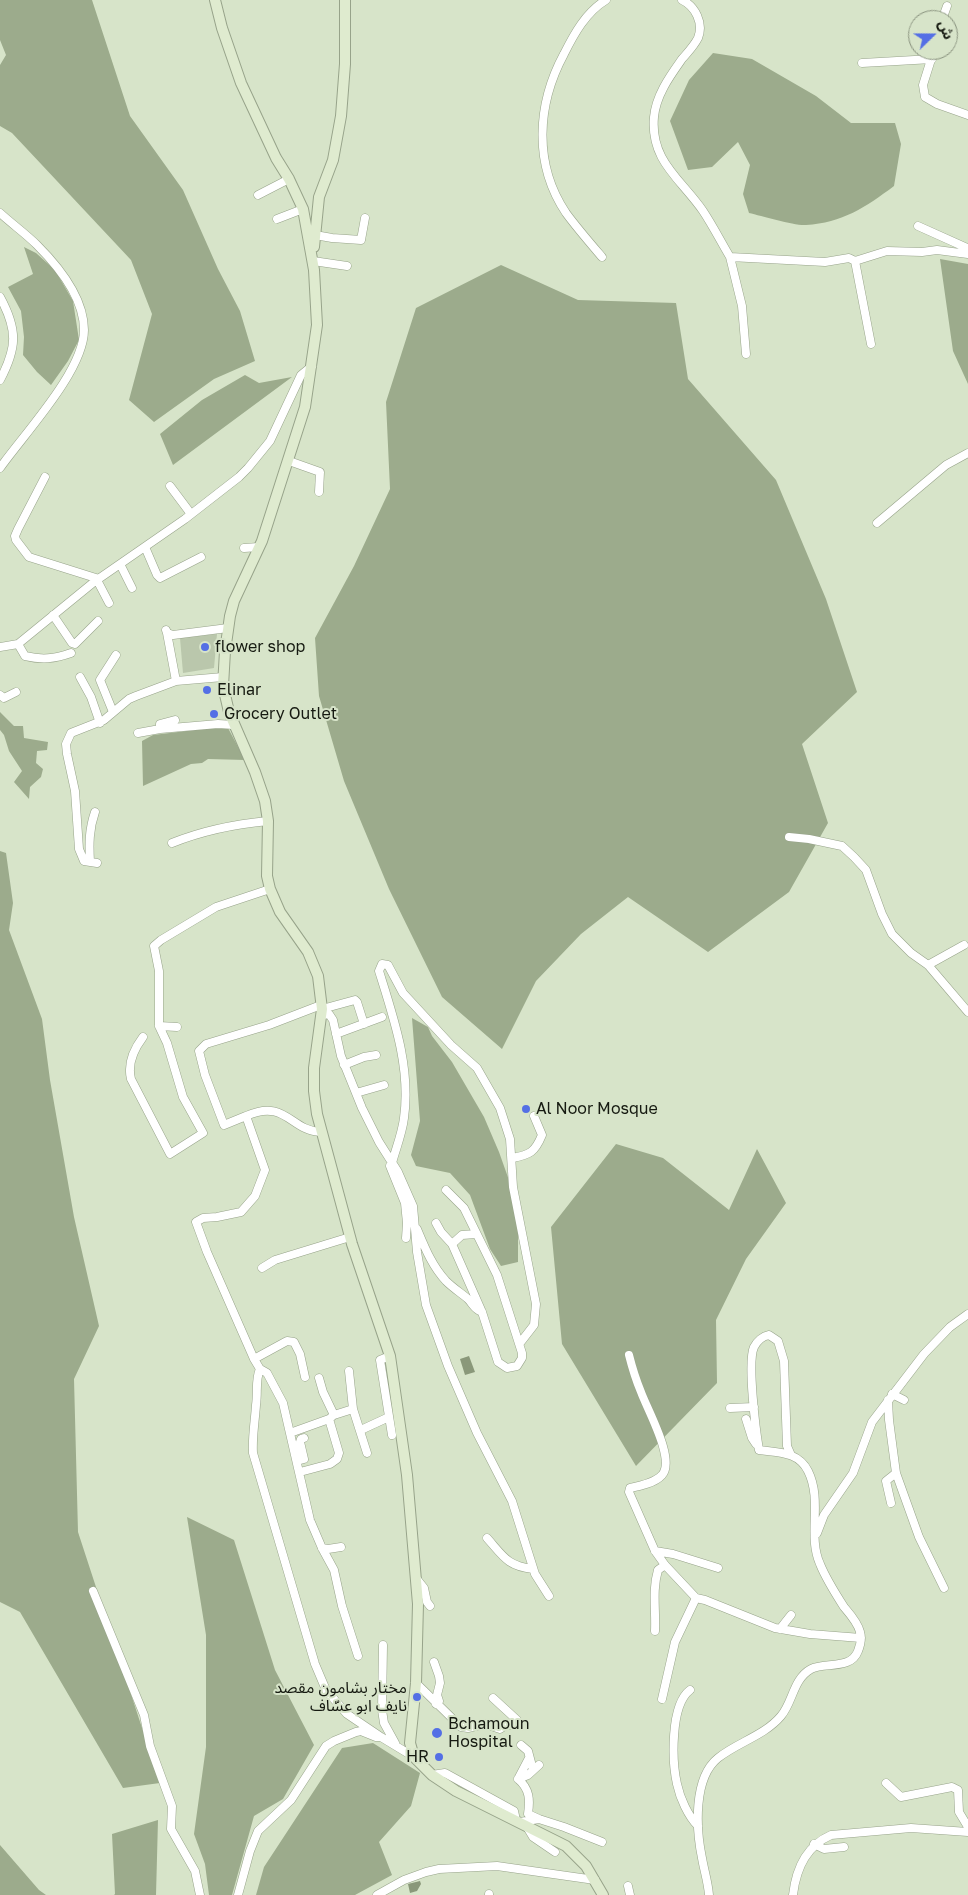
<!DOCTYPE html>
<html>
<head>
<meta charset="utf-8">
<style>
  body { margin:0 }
  #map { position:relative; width:968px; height:1895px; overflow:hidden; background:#d7e4c9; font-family:"Golos Text","Noto Sans Arabic",sans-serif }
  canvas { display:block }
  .north { position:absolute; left:908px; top:10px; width:50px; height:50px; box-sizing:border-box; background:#d7e4c9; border:1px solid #8a937f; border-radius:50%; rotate:68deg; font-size:14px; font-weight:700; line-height:20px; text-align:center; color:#161a11 }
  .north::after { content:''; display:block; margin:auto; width:18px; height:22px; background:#546fe5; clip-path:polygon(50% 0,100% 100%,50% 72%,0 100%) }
</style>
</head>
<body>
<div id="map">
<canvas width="968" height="1895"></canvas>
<div class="north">ش</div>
</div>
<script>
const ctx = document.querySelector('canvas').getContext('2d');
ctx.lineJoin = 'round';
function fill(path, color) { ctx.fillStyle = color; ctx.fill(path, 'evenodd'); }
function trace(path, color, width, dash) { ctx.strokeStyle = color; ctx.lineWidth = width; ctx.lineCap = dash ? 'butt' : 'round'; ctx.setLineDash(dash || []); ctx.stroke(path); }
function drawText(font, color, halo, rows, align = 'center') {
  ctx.font = font + ' "Golos Text","Noto Sans Arabic",sans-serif'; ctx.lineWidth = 4; ctx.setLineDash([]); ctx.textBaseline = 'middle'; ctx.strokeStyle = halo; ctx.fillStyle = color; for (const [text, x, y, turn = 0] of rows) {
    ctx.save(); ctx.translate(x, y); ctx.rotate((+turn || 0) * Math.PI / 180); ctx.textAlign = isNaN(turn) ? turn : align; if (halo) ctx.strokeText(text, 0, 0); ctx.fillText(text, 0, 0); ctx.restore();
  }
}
const green = new Path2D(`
  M 217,634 L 214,668 L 183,673 L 180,638 Z`);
const forest = new Path2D(`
  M 0,0 L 92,0 L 130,116 L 183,190 L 218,269 L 240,311 L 255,361 L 214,379 L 154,422 L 129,400 L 152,314 L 131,260 L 12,133 L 0,126 L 0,65 L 6,55 L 0,40 Z
  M 713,53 L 752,59 L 816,96 L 851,123 L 895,123 L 901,144 L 894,186 C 866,207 842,223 806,225 C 795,226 762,216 749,213 L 743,194 L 750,165 L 738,142 L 712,167 L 688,170 L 670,121 L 689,80 Z
  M 24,247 L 36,253 L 55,270 L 73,301 L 79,340 L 68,361 L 51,385 L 37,372 L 23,355 L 24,337 L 21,311 L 8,287 L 33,274 Z
  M 940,259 L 968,264 L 968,384 L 953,351 Z
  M 501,265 L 578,300 L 676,303 L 688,379 L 776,480 L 826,599 L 857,692 L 802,744 L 828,823 L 789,892 L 708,952 L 628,897 L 581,934 L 536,981 L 502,1049 L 442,997 L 389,889 L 344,781 L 319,696 L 315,638 L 354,566 L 390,489 L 386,402 L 416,308 Z
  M 245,375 L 259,383 L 292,377 L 173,465 L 160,434 L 202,400 Z
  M 0,712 L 14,726 L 23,726 L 24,738 L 48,742 L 47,750 L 37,751 L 36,763 L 43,769 L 41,777 L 30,787 L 29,799 L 14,782 L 22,771 L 9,751 L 4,735 L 0,730 Z
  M 220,727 L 228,728 L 245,760 L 208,759 L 202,763 L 191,764 L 143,786 L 142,741 L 153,735 Z
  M 0,851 L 6,853 L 13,903 L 9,930 L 42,1019 L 50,1080 L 74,1217 L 99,1326 L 74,1379 L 78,1532 L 160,1783 L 123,1788 L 20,1612 L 0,1602 Z
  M 412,1018 L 428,1027 L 432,1036 L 452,1062 L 484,1117 L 499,1152 L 510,1183 L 518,1230 L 518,1262 L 501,1266 L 490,1249 L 470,1195 L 450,1173 L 416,1166 L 411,1155 L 420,1121 Z
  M 616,1144 L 663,1158 L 729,1210 L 757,1149 L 786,1203 L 746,1259 L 716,1320 L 717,1383 L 636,1466 L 562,1344 L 551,1227 Z
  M 187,1517 L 234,1540 L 275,1670 L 314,1745 L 283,1799 L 254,1816 L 232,1895 L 209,1895 L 205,1864 L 194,1834 L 206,1747 L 206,1635 Z
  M 373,1743 L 420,1773 L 411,1806 L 379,1842 L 392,1875 L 355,1895 L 256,1895 L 264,1867 L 342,1748 Z
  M 158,1820 L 156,1895 L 114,1895 L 115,1894 L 112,1834 Z
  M 0,1845 L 39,1890 L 46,1895 L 0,1895 Z`);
const water = new Path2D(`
  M 469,1356 L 475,1372 L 465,1375 L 460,1359 Z
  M 420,1881 L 421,1884 L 417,1891 L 410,1893 L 408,1884 Z`);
const street = new Path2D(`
  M 682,0 C 695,6 704,23 698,38 C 694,46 688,52 682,59 C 670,76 656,95 654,117 C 650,161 681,179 703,211 C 713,226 721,242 730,257 L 825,262 L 849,258 L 855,261 L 887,251 L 922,252 L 937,250 L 968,254
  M 942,20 L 947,6
  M 934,50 L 923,85 L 925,97 L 937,104 L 968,115
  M 862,63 L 932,59
  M 258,195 L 289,179
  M 0,213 C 12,224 26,234 37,245 C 59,267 84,298 84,330 C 84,371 24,434 0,468
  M 277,219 L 303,209
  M 918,226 L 967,248
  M 315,235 L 332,238 L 361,240 L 365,218
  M 602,257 C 590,243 577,228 566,213 C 533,164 537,104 564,54 C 574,34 586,12 606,0
  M 730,257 L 742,306 L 746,354
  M 313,261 L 347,266
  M 855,261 L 871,344
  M 0,297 C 18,330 17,348 0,380
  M 289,461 L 320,472 L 319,492
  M 45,477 L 18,529 L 15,536 L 16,540 L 29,557 L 99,579
  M 170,486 L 191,514
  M 877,523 L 946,465 L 968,453
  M 145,547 L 157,575 L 160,578 L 201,557
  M 244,548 L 259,547
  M 120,564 L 132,588
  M 97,580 L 109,603
  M 53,615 L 72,643 L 75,644 L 98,621
  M 166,630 L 167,633 L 173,635 L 228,628
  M 167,633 L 176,681
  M 18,644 L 25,656 C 42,660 54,659 71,653
  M 0,647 L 18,644 L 94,582 L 185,519 L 239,477 L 248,468 L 270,441 L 301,375 L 312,366
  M 80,677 L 91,697 L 100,723
  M 0,695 L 4,698 L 16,692
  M 113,712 L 100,680 L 116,655
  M 160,729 L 160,724 L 175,720
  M 138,733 L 160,729 L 218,724 L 234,725
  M 789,837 L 809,839 L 842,846 L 854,857 L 866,870 L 882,914 L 892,934 L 911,953 L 928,965 L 968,1012
  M 172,843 C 202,831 236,824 268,821
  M 90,862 C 89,844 89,829 95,812
  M 97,863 L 84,861 L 79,849 L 75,791 L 67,754 L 66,744 L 71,733 L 104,720 L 129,699 L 136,696 L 176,681 L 223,677
  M 928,965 L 964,945
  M 322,1009 L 355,1000 L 357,1002 L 364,1024
  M 322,1015 L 329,1014 L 333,1020 L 341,1056 L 362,1108 L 379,1142 L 398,1172 L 413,1206 L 417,1252 L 426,1305 L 448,1366 L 477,1433 L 512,1501 L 535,1574 L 549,1596
  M 177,1027 L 159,1026 L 159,971 L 154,946 L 161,940 L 216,907 L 270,889
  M 336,1034 L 382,1017
  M 143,1037 C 134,1049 127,1063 131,1079 L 170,1154 L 203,1133 L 183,1097 L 167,1043 L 159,1026
  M 344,1065 L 364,1057 L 376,1055
  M 356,1093 L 384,1085
  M 246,1116 L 224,1125 L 205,1075 L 199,1051 L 206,1044 L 269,1025 L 321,1005
  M 512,1158 C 530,1155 535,1152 542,1135 L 534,1116
  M 392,1163 C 396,1148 402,1134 404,1118 C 411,1068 394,1019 379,971 L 382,964 L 388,965 L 403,993 L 451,1045 L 477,1068 L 500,1108 L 510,1139 L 513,1187 L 536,1304 L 534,1325 L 520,1343
  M 390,1166 L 405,1203 L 407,1223 L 406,1238
  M 436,1223 L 441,1232 L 452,1244 L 482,1312 L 498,1362 L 507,1368 L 517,1366 L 522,1358 L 522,1353 L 497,1275 L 464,1208 L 446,1190
  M 417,1229 C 425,1248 432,1266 446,1281 C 453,1288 461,1293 468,1299 C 473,1304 474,1309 482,1312
  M 452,1244 L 462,1235 L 476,1234
  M 262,1268 L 275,1260 L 350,1237
  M 629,1355 C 632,1367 636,1380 641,1392 C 647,1409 676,1460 662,1475 C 655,1483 640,1486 630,1488 L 629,1492 L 655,1551 L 665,1565 L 696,1598 L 705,1600 L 775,1628 L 810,1634 L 861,1638
  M 390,1356 L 380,1360 L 392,1435
  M 254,1359 L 287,1341 L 294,1342 L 300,1354 L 305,1377
  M 260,1369 L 254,1359 L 207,1252 L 196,1222 L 203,1218 L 217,1217 L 241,1212 L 255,1196 L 265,1170 L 246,1116 C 286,1098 290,1131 321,1132
  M 892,1394 L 904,1400
  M 888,1400 L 889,1420 L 896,1473 L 919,1537 L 944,1588
  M 730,1408 L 754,1407
  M 353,1409 L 367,1453
  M 334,1415 L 353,1409 L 349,1371
  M 746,1419 L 752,1438 L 756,1444
  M 363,1429 L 389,1417
  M 290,1433 L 329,1419 L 334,1415 L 323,1392 L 319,1378
  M 297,1461 L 304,1459 L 300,1442 L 301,1439 L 304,1438
  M 300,1472 L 330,1464 L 337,1459 L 339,1453 L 329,1419
  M 891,1503 L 886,1481 L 896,1473
  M 817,1533 L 824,1515 L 853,1473 L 872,1422 L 924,1354 L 950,1327 L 968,1314
  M 487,1538 C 503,1556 507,1566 533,1569
  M 322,1548 L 328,1549 L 341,1547
  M 655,1551 L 673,1554 L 718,1568
  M 416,1578 L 424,1588 L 427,1602 L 430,1606
  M 93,1591 L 144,1715 L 150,1746 L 172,1806 L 171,1829 L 195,1871 L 200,1895
  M 780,1629 L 791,1615
  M 655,1631 C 656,1610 652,1590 658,1570 L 665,1565
  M 383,1645 L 382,1710 L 384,1723 L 395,1743
  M 358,1656 L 342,1606 L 334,1570 L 322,1548 L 310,1520 L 283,1403 L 267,1373 L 260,1369 C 255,1380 258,1392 256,1405 C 255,1421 252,1437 253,1453 L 315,1664 L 326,1690 L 347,1714 L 381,1737
  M 434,1662 L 439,1676 L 440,1683 L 437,1695 L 439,1701 L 436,1704
  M 416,1683 L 461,1727 L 468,1728 L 485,1724 L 500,1729 L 506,1725 L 514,1725 L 517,1720 L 493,1698
  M 690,1690 C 670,1705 672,1762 677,1784 C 680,1798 688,1816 698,1826
  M 662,1699 L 675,1642 L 696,1598
  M 521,1745 L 528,1751 L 533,1770
  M 432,1775 L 445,1773 L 514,1811 L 516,1820
  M 518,1779 C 530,1789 530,1800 528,1814 L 539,1819
  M 518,1779 L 528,1775 L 539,1765
  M 518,1779 L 529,1758
  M 886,1783 L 901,1797 L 952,1787 L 958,1790 L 959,1812 L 968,1827
  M 520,1822 L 539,1819 L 564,1827 L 602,1842
  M 527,1827 L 533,1837 L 555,1852
  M 814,1844 L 824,1849 L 844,1847
  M 628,1886 L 630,1895
  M 238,1895 L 250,1851 L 258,1831 L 291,1800 L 326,1746 L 334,1741 L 356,1732 L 361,1731 L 376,1737 L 381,1737 L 414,1757
  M 377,1895 L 404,1880 L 426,1872 L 439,1869 L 497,1866 L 595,1880
  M 489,1895 L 489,1894
  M 709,1895 C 708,1882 704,1870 702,1858 C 696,1829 693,1778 718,1758 C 738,1742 764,1736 781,1716 C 793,1702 793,1679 811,1669 C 825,1662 851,1670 858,1651 C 860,1646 862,1638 860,1632 C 858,1623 850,1614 844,1607 C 835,1593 826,1579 820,1564 C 807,1535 823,1501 808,1471 C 798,1451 778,1453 759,1450 C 756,1432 747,1362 754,1347 C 757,1341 763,1336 769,1335 L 778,1341 L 784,1361 L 787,1446 L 791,1455
  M 793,1895 C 796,1869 806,1846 831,1835 L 911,1828 L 968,1832`);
const secondary = new Path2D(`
  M 215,0 L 222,28 L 241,83 L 276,158 L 289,179 L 303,209 L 314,270 L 317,325 L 305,407 L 262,541 L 234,601 L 230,616 L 225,651 L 223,686 L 229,712 L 255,772 L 265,801 L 268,821 L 267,876 L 270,889 L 280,912 L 308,952 L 318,976 L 322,1009 L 314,1068 L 314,1091 L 317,1114 L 352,1244 L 390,1356 L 407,1475 L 418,1604 L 416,1683 L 410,1743 L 414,1757 L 432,1775 L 456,1791 L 566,1846 L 586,1866 L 603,1895
  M 314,247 L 319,197 L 333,160 L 341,116 L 345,64 L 345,0`);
const markers = [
  [205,647,5,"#546fe5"],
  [207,690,5,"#546fe5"],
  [214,714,5,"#546fe5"],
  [526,1109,5,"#546fe5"],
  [417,1697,5,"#546fe5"],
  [437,1733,6,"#546fe5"],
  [439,1757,5,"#546fe5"]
];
const poiNames = [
  ["flower shop",215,647],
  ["Elinar",217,690],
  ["Grocery Outlet",224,714],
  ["Al Noor Mosque",536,1109],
  ["مختار بشامون مقصد",407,1688,"right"],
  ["نايف ابو عسّاف",407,1706,"right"],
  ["Bchamoun",448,1724],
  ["Hospital",448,1742],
  ["HR",429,1757,"right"]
];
fill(green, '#bac7ac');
fill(forest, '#9cab8c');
fill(water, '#8a987a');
trace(street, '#97a38a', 9);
trace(secondary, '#97a38a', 12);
trace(street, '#fff', 8);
trace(secondary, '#dfebcf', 10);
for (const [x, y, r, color] of markers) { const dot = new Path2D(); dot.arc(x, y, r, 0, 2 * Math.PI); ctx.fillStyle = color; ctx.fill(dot); trace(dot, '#d7e4c9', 2); }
drawText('16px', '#161a11', '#d7e4c9', poiNames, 'left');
</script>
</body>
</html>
